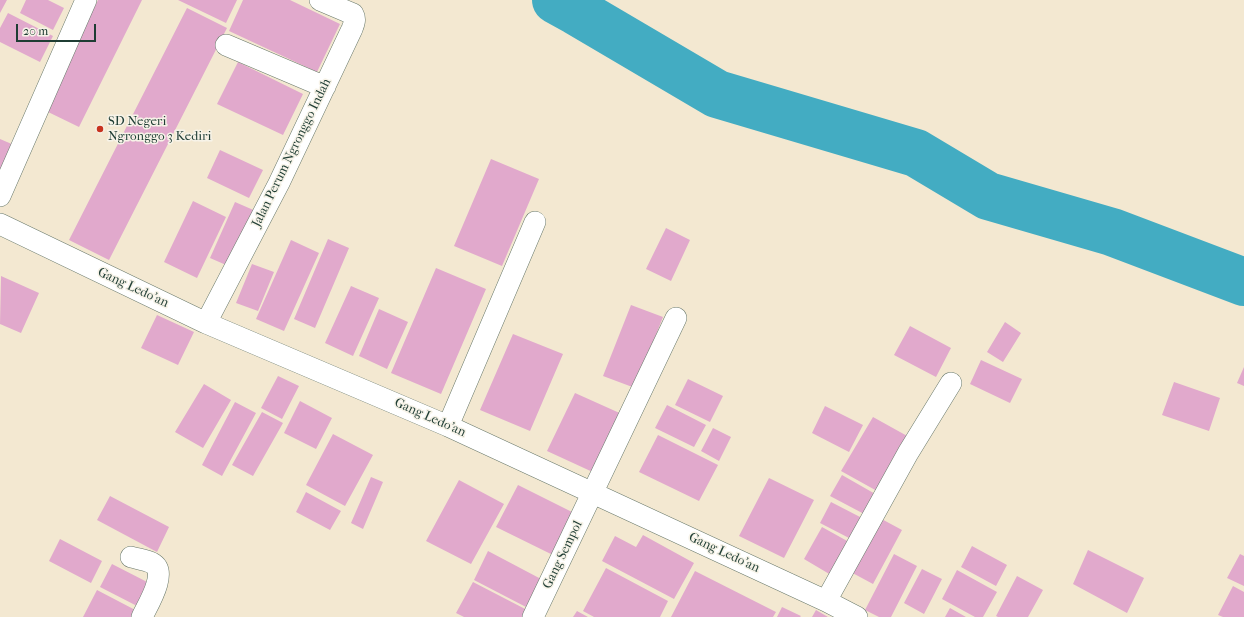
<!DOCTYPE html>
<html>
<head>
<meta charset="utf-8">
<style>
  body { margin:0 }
  #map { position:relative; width:1244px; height:617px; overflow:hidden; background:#f3e8d1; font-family:"IM FELL French Canon",serif }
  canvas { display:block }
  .scale { position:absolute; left:16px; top:24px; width:80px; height:18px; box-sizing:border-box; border:2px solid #1f3d34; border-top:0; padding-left:5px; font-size:12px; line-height:14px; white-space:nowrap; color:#1f3d34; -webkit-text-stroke:3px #f7f3e8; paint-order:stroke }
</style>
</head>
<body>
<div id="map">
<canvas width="1244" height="617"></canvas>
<div class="scale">20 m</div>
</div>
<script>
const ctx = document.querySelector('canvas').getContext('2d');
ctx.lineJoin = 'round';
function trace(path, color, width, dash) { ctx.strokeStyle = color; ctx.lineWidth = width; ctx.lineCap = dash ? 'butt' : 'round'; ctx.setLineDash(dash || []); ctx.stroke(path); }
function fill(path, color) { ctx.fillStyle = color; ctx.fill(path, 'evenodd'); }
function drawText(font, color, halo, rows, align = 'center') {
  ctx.font = font + ' "IM FELL French Canon",serif'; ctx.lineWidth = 3; ctx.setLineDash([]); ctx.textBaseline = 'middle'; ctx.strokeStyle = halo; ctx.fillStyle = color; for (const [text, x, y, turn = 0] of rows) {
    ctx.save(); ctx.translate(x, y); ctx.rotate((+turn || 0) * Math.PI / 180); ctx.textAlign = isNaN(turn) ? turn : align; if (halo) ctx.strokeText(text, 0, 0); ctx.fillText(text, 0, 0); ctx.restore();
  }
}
const river = new Path2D(`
  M 556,0 L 576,11 L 717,94 L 916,153 L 988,196 L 1112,232 L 1244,282`);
const building = new Path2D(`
  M 0,0 L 7,0 L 0,13 Z
  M 26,0 L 48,0 L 64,8 L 53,30 L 20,13 Z
  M 98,0 L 142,0 L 79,127 L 44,110 Z
  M 178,0 L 237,0 L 226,23 Z
  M 243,0 L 290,0 L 340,24 L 317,72 L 229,31 Z
  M 187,8 L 227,28 L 109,260 L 69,240 Z
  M 8,13 L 53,36 L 40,62 L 0,42 L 0,28 Z
  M 238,62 L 303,94 L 283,135 L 217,104 Z
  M 0,139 L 14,145 L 0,179 Z
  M 220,150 L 263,170 L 249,198 L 207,178 Z
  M 491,159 L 539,179 L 502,266 L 454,246 Z
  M 193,201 L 226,217 L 197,278 L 164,262 Z
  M 235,202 L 258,212 L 233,268 L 210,258 Z
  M 666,228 L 690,240 L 671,281 L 646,269 Z
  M 328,239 L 349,248 L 315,328 L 294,319 Z
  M 291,240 L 319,253 L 284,331 L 256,319 Z
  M 252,264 L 274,272 L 258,311 L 236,303 Z
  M 436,268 L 486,289 L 441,394 L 391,373 Z
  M 1,276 L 39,293 L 21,333 L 0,324 Z
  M 351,286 L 379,298 L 353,356 L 325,343 Z
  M 631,305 L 663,317 L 635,388 L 603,376 Z
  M 379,309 L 408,322 L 387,369 L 359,356 Z
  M 157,315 L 194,332 L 178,365 L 141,348 Z
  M 1005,322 L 1021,333 L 1003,362 L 987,352 Z
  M 910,326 L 951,348 L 936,377 L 894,355 Z
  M 513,334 L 563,354 L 530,431 L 480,410 Z
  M 981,360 L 1022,379 L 1010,403 L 970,384 Z
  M 1244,367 L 1244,386 L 1237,383 Z
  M 278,376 L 299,386 L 282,419 L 261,408 Z
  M 688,379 L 723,396 L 710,422 L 675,405 Z
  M 1174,382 L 1220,398 L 1209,431 L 1162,415 Z
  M 204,384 L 231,400 L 203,448 L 175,432 Z
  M 575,393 L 624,415 L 597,474 L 547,451 Z
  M 300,401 L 332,418 L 316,449 L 284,433 Z
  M 235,402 L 256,413 L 222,476 L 202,465 Z
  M 667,405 L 706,425 L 694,447 L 655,428 Z
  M 825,406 L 863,425 L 849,452 L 812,433 Z
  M 262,412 L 283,423 L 253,476 L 232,465 Z
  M 873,417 L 909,437 L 877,491 L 841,471 Z
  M 713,428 L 731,437 L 719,461 L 701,451 Z
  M 333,434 L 373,455 L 345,506 L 306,485 Z
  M 658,435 L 718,465 L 699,501 L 639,472 Z
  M 842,475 L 877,495 L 866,515 L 830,496 Z
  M 371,477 L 383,482 L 363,529 L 351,523 Z
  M 769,478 L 814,500 L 784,558 L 739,536 Z
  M 459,480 L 504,504 L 471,564 L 426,541 Z
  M 518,485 L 578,515 L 557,557 L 496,527 Z
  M 306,492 L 341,511 L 330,530 L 296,512 Z
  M 110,496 L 169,527 L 157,552 L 97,520 Z
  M 831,502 L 862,518 L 851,539 L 820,523 Z
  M 876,516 L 902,530 L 873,584 L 847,570 Z
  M 822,527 L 849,542 L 831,575 L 804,559 Z
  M 643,535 L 694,563 L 674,599 L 602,561 L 615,536 L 636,547 Z
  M 60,539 L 102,561 L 91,583 L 49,561 Z
  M 972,546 L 1007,565 L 996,586 L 961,567 Z
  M 1088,550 L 1144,578 L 1127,613 L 1073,584 Z
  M 488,551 L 541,579 L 526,607 L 474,580 Z
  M 894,554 L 917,566 L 891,617 L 879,617 L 865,610 Z
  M 1240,554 L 1244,556 L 1244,586 L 1227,578 Z
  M 112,564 L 151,584 L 139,607 L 100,587 Z
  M 606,568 L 668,601 L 660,617 L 594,617 L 583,611 Z
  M 922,569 L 942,579 L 924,614 L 904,603 Z
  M 957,570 L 997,592 L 983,617 L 975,617 L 942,599 Z
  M 695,571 L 776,612 L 773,617 L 671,617 Z
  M 1017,576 L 1043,590 L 1028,617 L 998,617 L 996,616 Z
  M 473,582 L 529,611 L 525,617 L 464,617 L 456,613 Z
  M 1233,586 L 1244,592 L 1244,617 L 1223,617 L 1218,615 Z
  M 97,590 L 141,613 L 139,617 L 83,617 Z
  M 782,607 L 801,616 L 800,617 L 777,617 Z
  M 950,608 L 966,617 L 945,617 Z
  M 816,610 L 828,617 L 812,617 Z
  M 577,611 L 588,617 L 573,617 Z`);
const street = new Path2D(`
  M 226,45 L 325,87
  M 0,196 L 86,0
  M 0,224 L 206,323 L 448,426 L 826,601 L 857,617
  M 206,323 L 279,183 L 352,29 C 354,24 356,19 353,14 L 320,0
  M 448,426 L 535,222
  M 131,557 C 138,559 146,560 152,563 C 169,572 147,606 142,617
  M 826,601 L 908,453 L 951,383
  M 533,617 L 676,318`);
const markers = [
  [100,129,4,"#c8321e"]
];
const poiNames = [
  ["SD Negeri",108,122],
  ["Ngronggo 3 Kediri",108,137]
];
const streetNames = [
  ["Jalan Perum Ngronggo Indah",292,153,-64],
  ["Gang Ledo'an",133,288,25],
  ["Gang Ledo'an",430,418,24],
  ["Gang Ledo'an",724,553,25],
  ["Gang Sempol",563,555,-64]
];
trace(river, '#43acc2', 48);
fill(building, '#e1a9cc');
trace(street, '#69796b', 22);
trace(street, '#fff', 21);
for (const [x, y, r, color] of markers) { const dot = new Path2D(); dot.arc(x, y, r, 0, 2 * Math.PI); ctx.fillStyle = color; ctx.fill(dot); trace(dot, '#f7f3e8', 1.5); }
drawText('13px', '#1f3d34', '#f7f3e8', poiNames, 'left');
drawText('13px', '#1f3d34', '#f7f3e8', streetNames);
</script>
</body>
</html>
